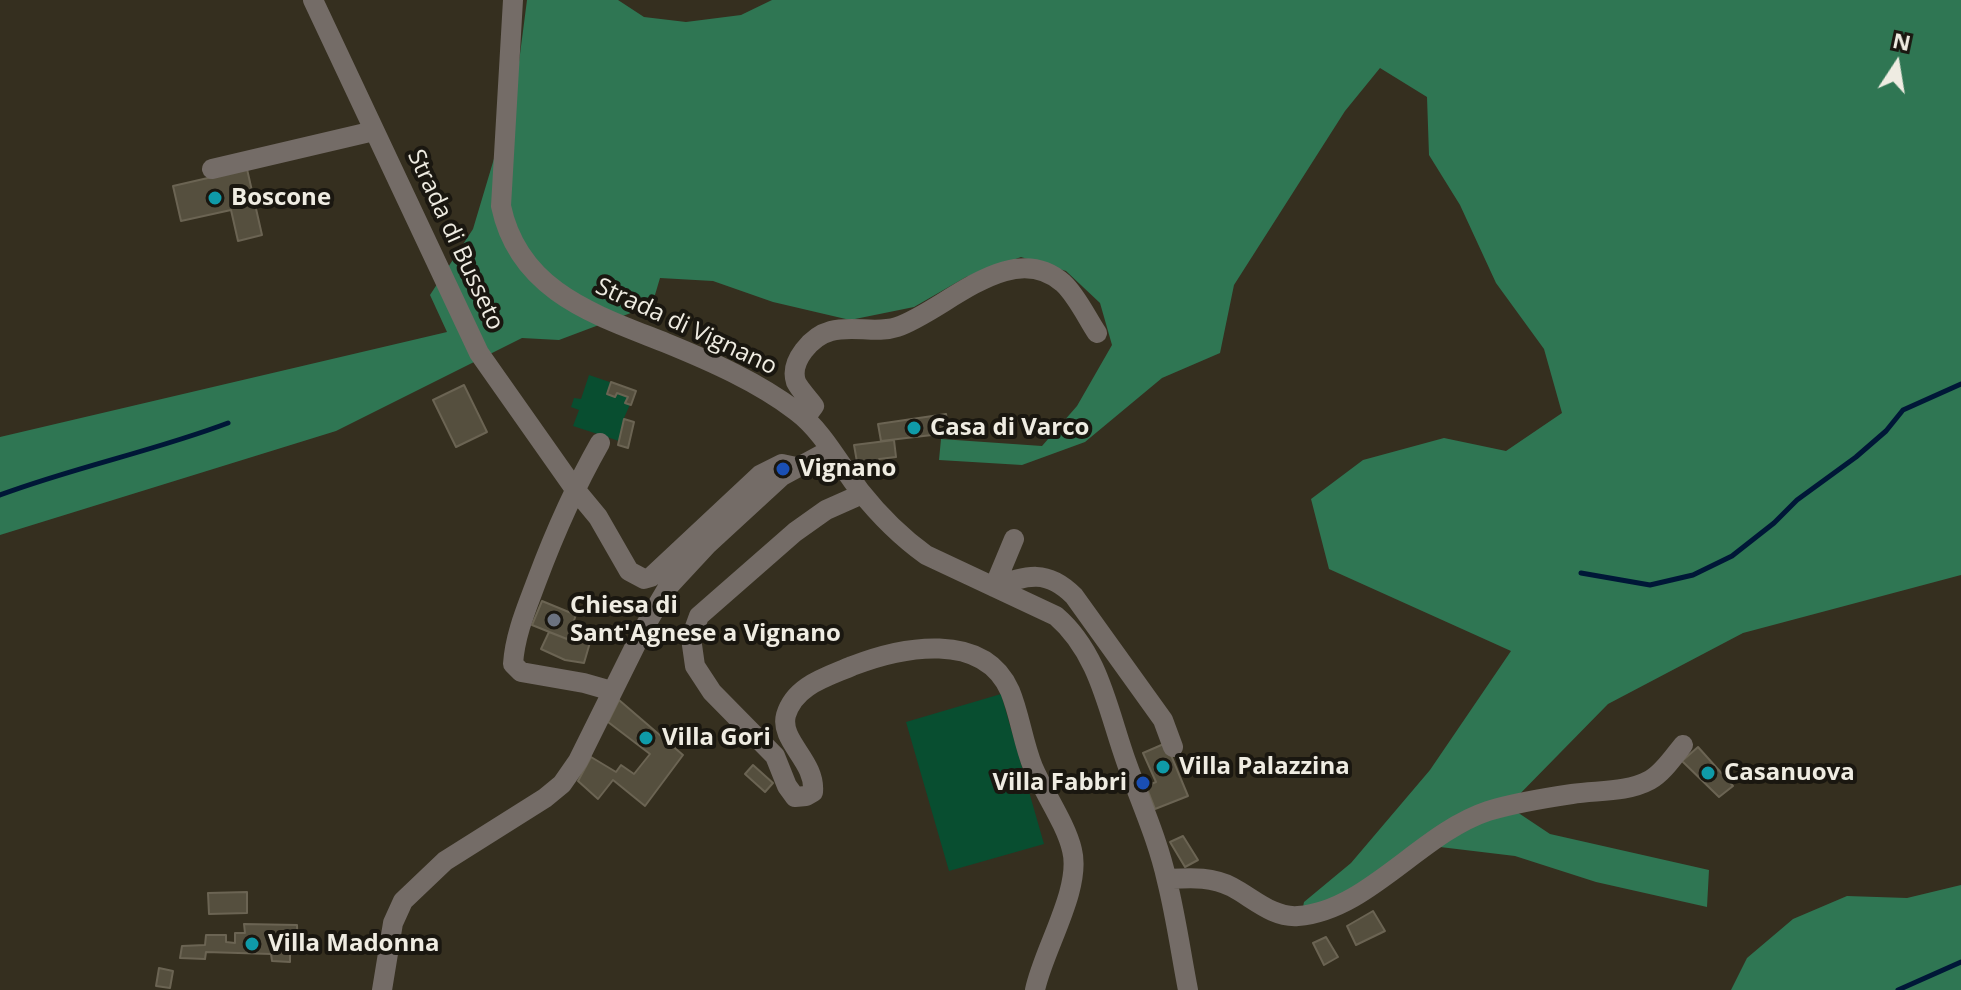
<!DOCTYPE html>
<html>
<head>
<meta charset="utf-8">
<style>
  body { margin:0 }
  #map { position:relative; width:1961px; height:990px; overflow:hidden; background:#352f1f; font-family:"Open Sans",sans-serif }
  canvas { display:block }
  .north { position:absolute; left:1857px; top:24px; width:80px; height:80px; -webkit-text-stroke:6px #1a1710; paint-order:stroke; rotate:12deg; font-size:22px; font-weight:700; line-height:32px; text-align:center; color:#efece2 }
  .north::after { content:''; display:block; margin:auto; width:28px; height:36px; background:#efece2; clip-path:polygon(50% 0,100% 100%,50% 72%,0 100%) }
</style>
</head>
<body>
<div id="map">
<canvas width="1961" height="990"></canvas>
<div class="north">N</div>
</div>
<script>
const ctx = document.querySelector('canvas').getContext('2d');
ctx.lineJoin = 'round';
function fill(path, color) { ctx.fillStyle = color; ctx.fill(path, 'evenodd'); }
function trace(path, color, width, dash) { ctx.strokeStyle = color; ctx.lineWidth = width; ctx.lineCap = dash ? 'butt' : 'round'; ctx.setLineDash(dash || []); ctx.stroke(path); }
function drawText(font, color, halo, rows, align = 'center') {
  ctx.font = font + ' "Open Sans",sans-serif'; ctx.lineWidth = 8; ctx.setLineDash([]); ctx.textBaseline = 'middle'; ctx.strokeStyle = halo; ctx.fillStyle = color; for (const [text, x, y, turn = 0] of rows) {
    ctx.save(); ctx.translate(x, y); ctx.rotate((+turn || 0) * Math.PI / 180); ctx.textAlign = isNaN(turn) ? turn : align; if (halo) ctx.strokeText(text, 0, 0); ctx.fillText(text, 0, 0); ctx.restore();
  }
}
const green = new Path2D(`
  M 589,375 L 636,391 L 624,418 L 634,422 L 628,448 L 618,445 L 619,441 L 573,426 L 579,410 L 571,407 L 574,398 L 581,399 Z
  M 1001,694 L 1044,844 L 949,871 L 906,722 Z`);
const forest = new Path2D(`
  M 527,0 L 618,0 L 644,17 L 686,22 L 741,15 L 772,0 L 1961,0 L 1961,575 L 1743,633 L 1608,704 L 1508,806 L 1550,834 L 1709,870 L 1707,907 L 1596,882 L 1515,856 L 1440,847 L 1302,912 L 1304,902 L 1351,863 L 1430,770 L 1511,651 L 1329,569 L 1311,499 L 1363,460 L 1444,438 L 1506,451 L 1562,413 L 1544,349 L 1496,283 L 1460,205 L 1429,155 L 1427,97 L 1380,68 L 1345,111 L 1234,285 L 1220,353 L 1162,378 L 1085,442 L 1022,465 L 939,460 L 941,439 L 1042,446 L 1077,406 L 1112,345 L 1100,303 L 1066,271 L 1021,257 L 966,277 L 914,307 L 850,320 L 773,302 L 713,281 L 660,278 L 652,305 L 559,340 L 522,338 L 336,431 L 0,535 L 0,437 L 447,332 L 430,295 L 473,229 L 516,85 Z
  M 1961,885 L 1961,990 L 1731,990 L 1747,958 L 1793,919 L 1847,896 L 1907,898 Z`);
const stream = new Path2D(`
  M 0,495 C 75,467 154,451 228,423
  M 1581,573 L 1650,585 L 1693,575 L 1732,556 L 1774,523 L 1797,500 L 1856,457 L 1886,431 L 1903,410 L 1961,384
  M 1898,990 L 1961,962`);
const building = new Path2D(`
  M 247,169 L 262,235 L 238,241 L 231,210 L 181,221 L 173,186 Z
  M 611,382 L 636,391 L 631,405 L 625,403 L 628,397 L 617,393 L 615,397 L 607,394 Z
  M 464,385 L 487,432 L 456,447 L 433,400 Z
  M 946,414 L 949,433 L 881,441 L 878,424 Z
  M 624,419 L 634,422 L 628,448 L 618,445 Z
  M 894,440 L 896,457 L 879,459 L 880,466 L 868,467 L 867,461 L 857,462 L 854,445 Z
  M 542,601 L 576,615 L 567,639 L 532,625 Z
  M 570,631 L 591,639 L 584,663 L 565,660 L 541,649 L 549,632 L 567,639 Z
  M 619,700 L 683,755 L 645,806 L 613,780 L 598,799 L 578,781 L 591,757 L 616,772 L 621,765 L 634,774 L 650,754 L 608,722 Z
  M 1166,743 L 1188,796 L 1155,809 L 1146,786 L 1156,782 L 1143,753 Z
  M 1698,747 L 1733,786 L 1719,797 L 1682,761 Z
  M 753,765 L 773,783 L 765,792 L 745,774 Z
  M 1183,836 L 1198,860 L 1185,867 L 1170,842 Z
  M 247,892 L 247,913 L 209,914 L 208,893 Z
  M 1373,911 L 1385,931 L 1356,945 L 1347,926 Z
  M 244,924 L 297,925 L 298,954 L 290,954 L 290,962 L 272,961 L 271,954 L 206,952 L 205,959 L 180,958 L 182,946 L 205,945 L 206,935 L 226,935 L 226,942 L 235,943 L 235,933 L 245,933 Z
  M 1326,937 L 1338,957 L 1324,965 L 1313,943 Z
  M 159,968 L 173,971 L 170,988 L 156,986 Z`);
const minor = new Path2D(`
  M 313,0 L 479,353 L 574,488 L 598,517 L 629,571 L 644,579 L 651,577 L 760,475 L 782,464 L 796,467
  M 513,0 L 501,206 C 519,292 596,315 666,343 C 710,361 758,382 796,411 C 823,431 840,465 860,491 C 879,515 901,537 926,555 L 1056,616 C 1100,654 1108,712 1127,764 C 1141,803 1158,840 1167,881 C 1176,917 1181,954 1188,990
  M 212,169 L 374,131
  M 805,418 L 814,406 C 809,399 800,390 796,382 C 789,361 812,336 831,331 C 853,325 876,334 897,327 C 945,311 1011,237 1063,283 C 1077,296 1087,318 1097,333
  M 600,443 C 575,487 555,532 537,580 C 527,607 515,634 513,664 L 521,672 L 584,683 L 612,691
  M 862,494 L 826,510 L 795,532 L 699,616 L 691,638 L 695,666 L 712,692 L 775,756 L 787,786 L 795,797 L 806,796 L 813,792 C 816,761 779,741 786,715 C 795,685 827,677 852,666 C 901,647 983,630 1010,691 C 1020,715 1023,743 1033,767 C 1044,793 1066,824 1072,850 C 1082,889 1043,950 1035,990
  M 994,587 C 1028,575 1047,569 1074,596 L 1163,720 L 1173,747
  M 994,587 L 1014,539
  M 1167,879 C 1190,878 1211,876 1232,887 C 1253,898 1273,918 1298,916 C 1367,911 1421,833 1488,811 C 1514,803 1545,798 1572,794 C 1597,790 1626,793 1650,780 C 1663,773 1674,756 1683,745
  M 382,990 L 393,923 L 403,901 L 445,861 L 545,798 L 562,784 L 578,761 L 644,628 L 668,587 L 707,545 L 782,476 L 830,450`);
const markers = [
  [215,198,8,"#0f9aa8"],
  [914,428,8,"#0f9aa8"],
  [783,469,8,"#1a4fb4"],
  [554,620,8,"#6b7280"],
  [646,738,8,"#0f9aa8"],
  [1163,767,8,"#0f9aa8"],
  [1708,773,8,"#0f9aa8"],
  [1143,783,8,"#1a4fb4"],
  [252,944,8,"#0f9aa8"]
];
const poiNames = [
  ["Boscone",231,198],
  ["Casa di Varco",930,428],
  ["Vignano",799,469],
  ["Chiesa di",570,606],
  ["Sant'Agnese a Vignano",570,634],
  ["Villa Gori",662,738],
  ["Villa Palazzina",1179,767],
  ["Casanuova",1724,773],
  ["Villa Fabbri",1127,783,"right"],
  ["Villa Madonna",268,944]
];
const streetNames = [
  ["Strada di Busseto",455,240,65],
  ["Strada di Vignano",686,327,25]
];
fill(green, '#084e30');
fill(forest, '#2f7653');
trace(stream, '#001737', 5);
fill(building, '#554f3e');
trace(building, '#6b6453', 2);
trace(minor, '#746c67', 20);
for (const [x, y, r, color] of markers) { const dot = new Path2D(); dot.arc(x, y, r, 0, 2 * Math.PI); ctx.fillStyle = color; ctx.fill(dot); trace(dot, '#1a1710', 3); }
drawText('bold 24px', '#efece2', '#1a1710', poiNames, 'left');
drawText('24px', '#efece2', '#1a1710', streetNames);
</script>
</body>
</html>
